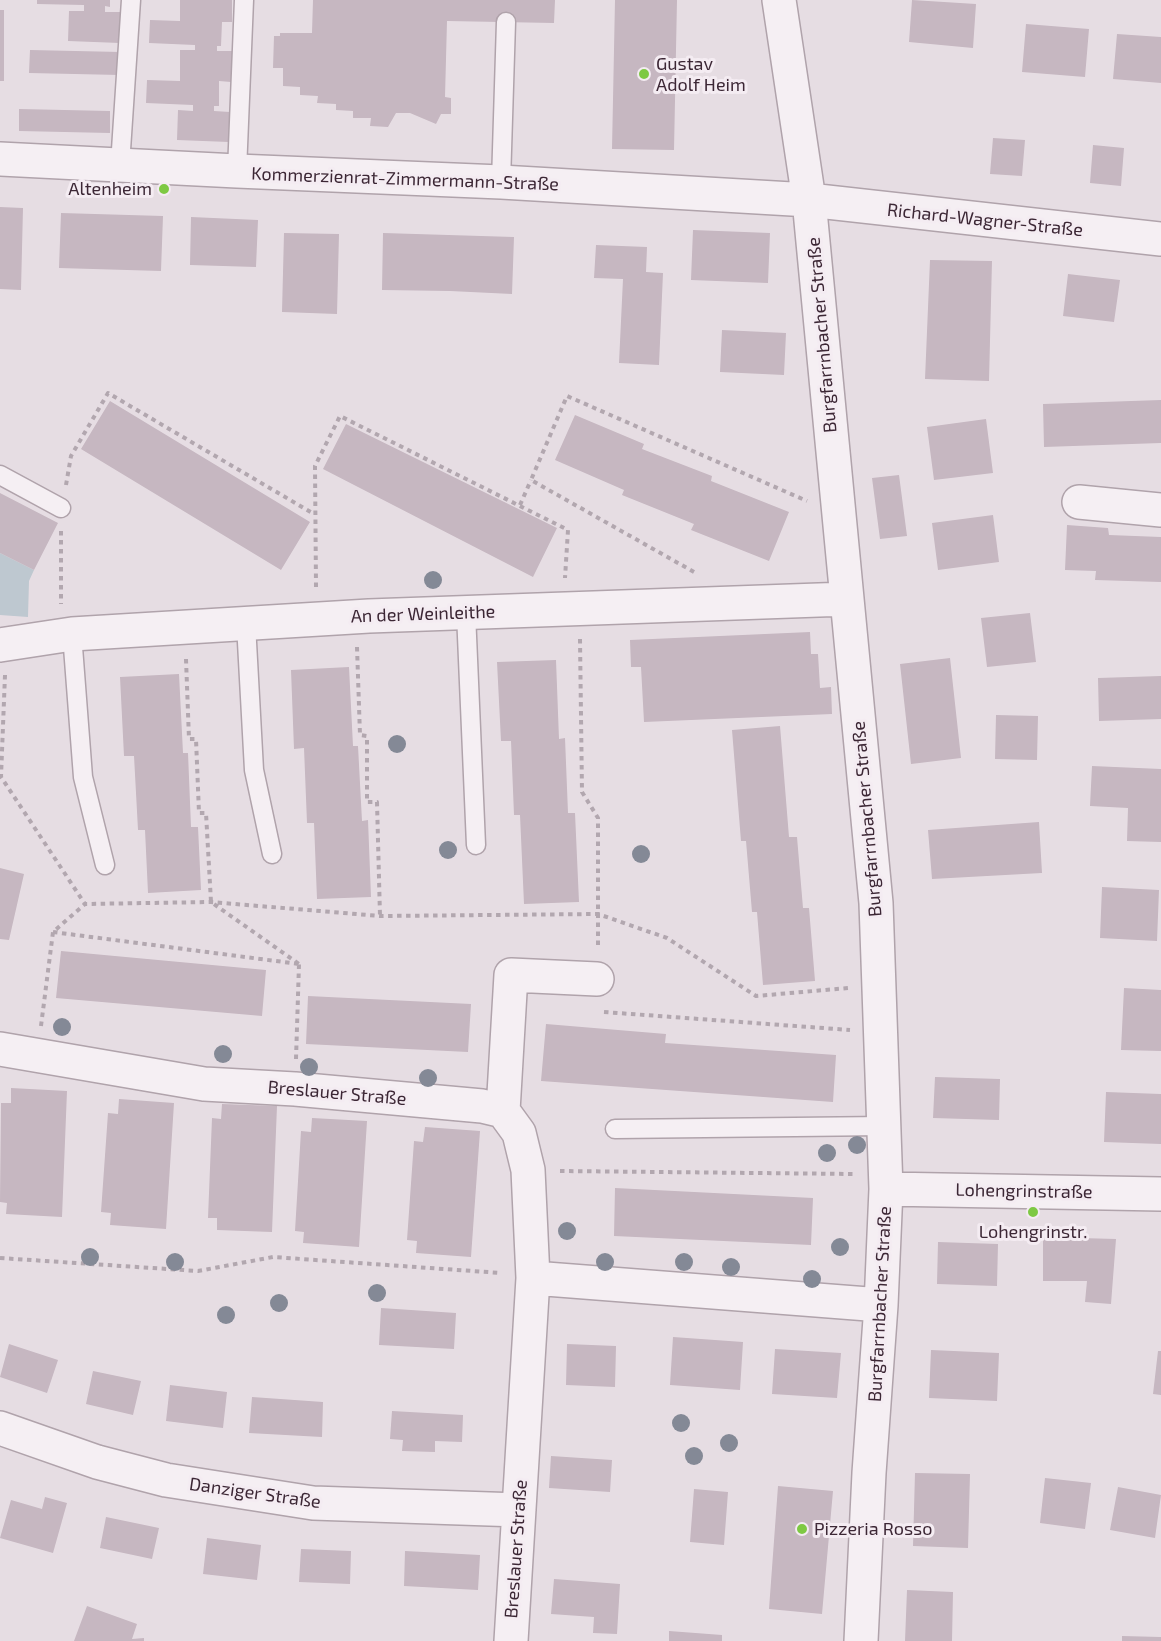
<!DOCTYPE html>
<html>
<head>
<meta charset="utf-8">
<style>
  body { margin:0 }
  canvas { display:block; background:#e6dde3 }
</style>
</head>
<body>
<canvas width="1161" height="1641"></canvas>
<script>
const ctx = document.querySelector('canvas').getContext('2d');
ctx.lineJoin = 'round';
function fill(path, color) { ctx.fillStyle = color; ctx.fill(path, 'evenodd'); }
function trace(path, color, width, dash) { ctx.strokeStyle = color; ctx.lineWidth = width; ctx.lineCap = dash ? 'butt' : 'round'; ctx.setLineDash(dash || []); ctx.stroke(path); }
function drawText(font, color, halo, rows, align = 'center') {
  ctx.font = font + ' "Exo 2",sans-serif'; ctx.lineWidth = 6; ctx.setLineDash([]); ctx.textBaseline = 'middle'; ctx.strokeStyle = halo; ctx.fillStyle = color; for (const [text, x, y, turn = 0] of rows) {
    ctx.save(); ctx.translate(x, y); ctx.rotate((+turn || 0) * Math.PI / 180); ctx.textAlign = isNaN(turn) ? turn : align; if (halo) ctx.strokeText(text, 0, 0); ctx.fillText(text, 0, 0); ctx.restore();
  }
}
const green = new Path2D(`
  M 0,553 L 34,570 L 29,581 L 28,617 L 0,615 Z`);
const building = new Path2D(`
  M 37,0 L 110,0 L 110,7 L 105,6 L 105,12 L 121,12 L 120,43 L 68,41 L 69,11 L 84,11 L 84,5 L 37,4 Z
  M 180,0 L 232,0 L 232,22 L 222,22 L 221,46 L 217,46 L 217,51 L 232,51 L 231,82 L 219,81 L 219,106 L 214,106 L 214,111 L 230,112 L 229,142 L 177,140 L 178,110 L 193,111 L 193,105 L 146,103 L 147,80 L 180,81 L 180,50 L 195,50 L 195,45 L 149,43 L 150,20 L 180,21 Z
  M 313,0 L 555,0 L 554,23 L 447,21 L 445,97 L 451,98 L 451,114 L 441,114 L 436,124 L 410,113 L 396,113 L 388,127 L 370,126 L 371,118 L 353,118 L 353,111 L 336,110 L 336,104 L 317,103 L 318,96 L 300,95 L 300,87 L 283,86 L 283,68 L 273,68 L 274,36 L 280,36 L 280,33 L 312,33 Z
  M 615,0 L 677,0 L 674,150 L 612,149 Z
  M 912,0 L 976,4 L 973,48 L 909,42 Z
  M 0,10 L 4,10 L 4,81 L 0,81 Z
  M 1026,24 L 1089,29 L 1085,77 L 1022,72 Z
  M 1117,34 L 1161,37 L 1161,83 L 1113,79 Z
  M 30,50 L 121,52 L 120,75 L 29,73 Z
  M 19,109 L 110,111 L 110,133 L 19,131 Z
  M 993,138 L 1025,140 L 1022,176 L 990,174 Z
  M 1093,145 L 1124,148 L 1121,186 L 1090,183 Z
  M 0,207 L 23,208 L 21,290 L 0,289 Z
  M 61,213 L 163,216 L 161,271 L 59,268 Z
  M 191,217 L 258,220 L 256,267 L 190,265 Z
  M 693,230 L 770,233 L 768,283 L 691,280 Z
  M 284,233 L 339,234 L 337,314 L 282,312 Z
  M 383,233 L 514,237 L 512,294 L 450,291 L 382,290 Z
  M 596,245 L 647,247 L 646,272 L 663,273 L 659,365 L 619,363 L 623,279 L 594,278 Z
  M 930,260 L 992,261 L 989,381 L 925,379 Z
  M 1068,274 L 1120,280 L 1114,322 L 1063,316 Z
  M 722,330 L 786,333 L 784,375 L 720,372 Z
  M 1161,400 L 1161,443 L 1044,447 L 1043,404 Z
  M 110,401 L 310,522 L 281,570 L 81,449 Z
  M 575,415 L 644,444 L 642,449 L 712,476 L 711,481 L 789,512 L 769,561 L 691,530 L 694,524 L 622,495 L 624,490 L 555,460 Z
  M 986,419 L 993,473 L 934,480 L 927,427 Z
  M 346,424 L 557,528 L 533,577 L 323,469 Z
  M 899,475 L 907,536 L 880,539 L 872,478 Z
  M 0,493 L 58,523 L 34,570 L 0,553 Z
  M 993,515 L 999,562 L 938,570 L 932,523 Z
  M 1067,525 L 1108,528 L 1109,535 L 1161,537 L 1161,582 L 1095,580 L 1096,571 L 1065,570 Z
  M 1030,613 L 1036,662 L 987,667 L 981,618 Z
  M 810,632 L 811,654 L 818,654 L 820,688 L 831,687 L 832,714 L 644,722 L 641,667 L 631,667 L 630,640 Z
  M 950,658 L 961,758 L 911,764 L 900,664 Z
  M 556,660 L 559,739 L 565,738 L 568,813 L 575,813 L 579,902 L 524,904 L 520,815 L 514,815 L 511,741 L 501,741 L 497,662 Z
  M 349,667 L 353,746 L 358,746 L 362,821 L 368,820 L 371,897 L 317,899 L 314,823 L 307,823 L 304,748 L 294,749 L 291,670 Z
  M 179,674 L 183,753 L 188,753 L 191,827 L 198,827 L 201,890 L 148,893 L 145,830 L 138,830 L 134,756 L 124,756 L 120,677 Z
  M 1161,676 L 1161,719 L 1099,721 L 1098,678 Z
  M 996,715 L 1038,716 L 1037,760 L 995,759 Z
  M 780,726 L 789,837 L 797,837 L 803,908 L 809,908 L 815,981 L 763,985 L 757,912 L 752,912 L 746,841 L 741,841 L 732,730 Z
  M 1092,766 L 1161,769 L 1161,842 L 1127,841 L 1128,808 L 1090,806 Z
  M 1039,822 L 1042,873 L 932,879 L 928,830 Z
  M 0,868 L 24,874 L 9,940 L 0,939 Z
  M 1102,887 L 1159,890 L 1157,941 L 1100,938 Z
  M 61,951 L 266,970 L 262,1016 L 56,998 Z
  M 1124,988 L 1161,990 L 1161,1051 L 1121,1050 Z
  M 308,996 L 471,1004 L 468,1052 L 306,1044 Z
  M 546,1024 L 666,1034 L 665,1043 L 836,1055 L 833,1102 L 541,1081 Z
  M 935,1077 L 1000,1079 L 999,1120 L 933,1118 Z
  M 11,1088 L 67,1091 L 62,1217 L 6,1214 L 7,1203 L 0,1202 L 1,1103 L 11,1103 Z
  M 1106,1092 L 1161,1094 L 1161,1144 L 1104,1142 Z
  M 119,1099 L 174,1103 L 166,1229 L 110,1225 L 111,1213 L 101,1212 L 108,1113 L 118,1114 Z
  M 222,1104 L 277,1106 L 272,1232 L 217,1230 L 217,1218 L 208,1218 L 212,1118 L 221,1119 Z
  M 312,1118 L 367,1121 L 359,1247 L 303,1243 L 304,1232 L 295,1231 L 301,1131 L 311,1132 Z
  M 425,1127 L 480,1131 L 471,1257 L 416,1253 L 417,1241 L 407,1240 L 414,1141 L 423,1142 Z
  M 615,1188 L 813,1198 L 811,1245 L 614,1236 Z
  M 1043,1237 L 1116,1239 L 1111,1304 L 1085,1302 L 1087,1281 L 1043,1281 Z
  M 938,1242 L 998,1244 L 997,1286 L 937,1284 Z
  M 381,1308 L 456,1313 L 454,1349 L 379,1345 Z
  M 673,1337 L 743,1342 L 740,1390 L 670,1385 Z
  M 9,1344 L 58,1360 L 47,1393 L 0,1377 Z
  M 567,1344 L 616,1346 L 615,1387 L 566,1385 Z
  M 775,1349 L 841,1353 L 837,1398 L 772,1394 Z
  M 931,1350 L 999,1353 L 997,1401 L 929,1398 Z
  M 1158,1351 L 1161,1351 L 1161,1395 L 1153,1394 Z
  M 93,1371 L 141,1381 L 133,1415 L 86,1404 Z
  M 170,1385 L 227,1392 L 223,1428 L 166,1421 Z
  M 252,1397 L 323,1402 L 322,1437 L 249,1433 Z
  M 392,1411 L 463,1415 L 462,1442 L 435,1441 L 435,1452 L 402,1451 L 403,1440 L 390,1439 Z
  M 551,1456 L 612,1460 L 610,1492 L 549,1488 Z
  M 915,1473 L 970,1474 L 968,1548 L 913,1546 Z
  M 1045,1478 L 1091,1483 L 1085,1529 L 1040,1523 Z
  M 778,1486 L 833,1491 L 822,1614 L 769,1609 Z
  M 1118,1487 L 1161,1495 L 1155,1538 L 1110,1530 Z
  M 694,1489 L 728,1492 L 724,1545 L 690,1542 Z
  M 45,1497 L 67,1503 L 53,1553 L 0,1538 L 11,1500 L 42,1509 Z
  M 106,1517 L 159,1528 L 152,1559 L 100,1548 Z
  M 207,1538 L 261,1545 L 257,1580 L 203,1574 Z
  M 301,1549 L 351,1551 L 350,1584 L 299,1582 Z
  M 405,1551 L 480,1555 L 478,1590 L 404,1586 Z
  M 554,1579 L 620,1584 L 617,1634 L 593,1633 L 594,1617 L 551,1614 Z
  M 907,1590 L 953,1592 L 952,1641 L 905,1641 Z
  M 87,1606 L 137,1624 L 132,1639 L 144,1638 L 144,1641 L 74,1641 Z
  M 669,1631 L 722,1635 L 722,1641 L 669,1641 Z
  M 1122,1636 L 1161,1637 L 1161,1641 L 1122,1641 Z`);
const path = new Path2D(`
  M 66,485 L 71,456 L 108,393 L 314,514
  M 520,505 L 531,480
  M 61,531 L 61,604
  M 694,572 L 531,480 L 567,396 L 807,501
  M 316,587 L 315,466 L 340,416 L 568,530 L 565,578
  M 580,639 L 582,792 L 598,818 L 598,949
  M 357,647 L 360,735 L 367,736 L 367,802 L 377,802 L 380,916
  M 186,659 L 189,739 L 196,739 L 199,813 L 206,813 L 211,902 L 299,964
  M 5,675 L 1,777 L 85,904 L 211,902 L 380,916 L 598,914 L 667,938 L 756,996 L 848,988
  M 53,932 L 299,964
  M 604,1012 L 850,1030
  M 41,1026 L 53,932 L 85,904
  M 296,1059 L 299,964
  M 560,1171 L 855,1174
  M 0,1258 L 198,1271 L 273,1257 L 501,1273`);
const lane = new Path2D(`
  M 120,165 L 131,0
  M 237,171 L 244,0
  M 501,182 L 506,22
  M 0,475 L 61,508
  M 466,613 L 476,845
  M 246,624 L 254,770 L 272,854
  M 72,634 L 83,777 L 105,865
  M 615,1129 L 884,1126`);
const street = new Path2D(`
  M 779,0 L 809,200 L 876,903 L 886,1189 L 881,1305 L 869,1473 L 861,1641
  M 0,159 L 237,171 L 501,182 L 809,200 L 1161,239
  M 1079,502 L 1161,510
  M 0,645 L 72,634 L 369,616 L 847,599
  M 0,1049 L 204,1084 L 295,1089 L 482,1106 L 503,1111 L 519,1133 L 528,1170 L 533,1278 L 511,1641
  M 503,1111 L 511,975 L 597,979
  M 886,1189 L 1161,1194
  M 533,1278 L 881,1305
  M 0,1428 L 97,1462 L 166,1480 L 313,1503 L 519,1510`);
const trees = [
  [433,580],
  [397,744],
  [448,850],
  [641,854],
  [62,1027],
  [223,1054],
  [309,1067],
  [428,1078],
  [857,1145],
  [827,1153],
  [567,1231],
  [840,1247],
  [90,1257],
  [175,1262],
  [605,1262],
  [684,1262],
  [731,1267],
  [812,1279],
  [377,1293],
  [279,1303],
  [226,1315],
  [681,1423],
  [729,1443],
  [694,1456]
];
const markers = [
  [644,74,6,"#7ec943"],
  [164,189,6,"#7ec943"],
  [1033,1212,6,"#7ec943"],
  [802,1529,6,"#7ec943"]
];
const poiNames = [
  ["Gustav",656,64],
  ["Adolf Heim",656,85],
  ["Altenheim",152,189,"right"],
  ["Lohengrinstr.",1033,1232,"center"],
  ["Pizzeria Rosso",814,1529]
];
const streetNames = [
  ["Kommerzienrat-Zimmermann-Straße",405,179,2],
  ["Richard-Wagner-Straße",985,220,6],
  ["Burgfarrnbacher Straße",822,335,-95],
  ["An der Weinleithe",423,614,-2],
  ["Burgfarrnbacher Straße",867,819,-95],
  ["Breslauer Straße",337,1093,5],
  ["Lohengrinstraße",1024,1191,1],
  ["Burgfarrnbacher Straße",880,1304,-87],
  ["Danziger Straße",255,1493,8],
  ["Breslauer Straße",516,1549,-86]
];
fill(green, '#bec8d0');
fill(building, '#c6b7c1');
trace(lane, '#b0a3ab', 21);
trace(street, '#b0a3ab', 36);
trace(path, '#b2a7af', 4, [4.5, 4.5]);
trace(lane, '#f5eff3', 18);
trace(street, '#f5eff3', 33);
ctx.fillStyle = '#848996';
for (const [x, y] of trees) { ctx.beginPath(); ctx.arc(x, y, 9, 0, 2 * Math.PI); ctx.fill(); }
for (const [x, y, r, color] of markers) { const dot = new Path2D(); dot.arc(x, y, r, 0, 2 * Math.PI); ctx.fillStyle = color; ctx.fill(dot); trace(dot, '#f4ecf2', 2); }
drawText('18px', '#3c2735', '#f4ecf2', poiNames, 'left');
drawText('18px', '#3c2735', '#f4ecf2', streetNames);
</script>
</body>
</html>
